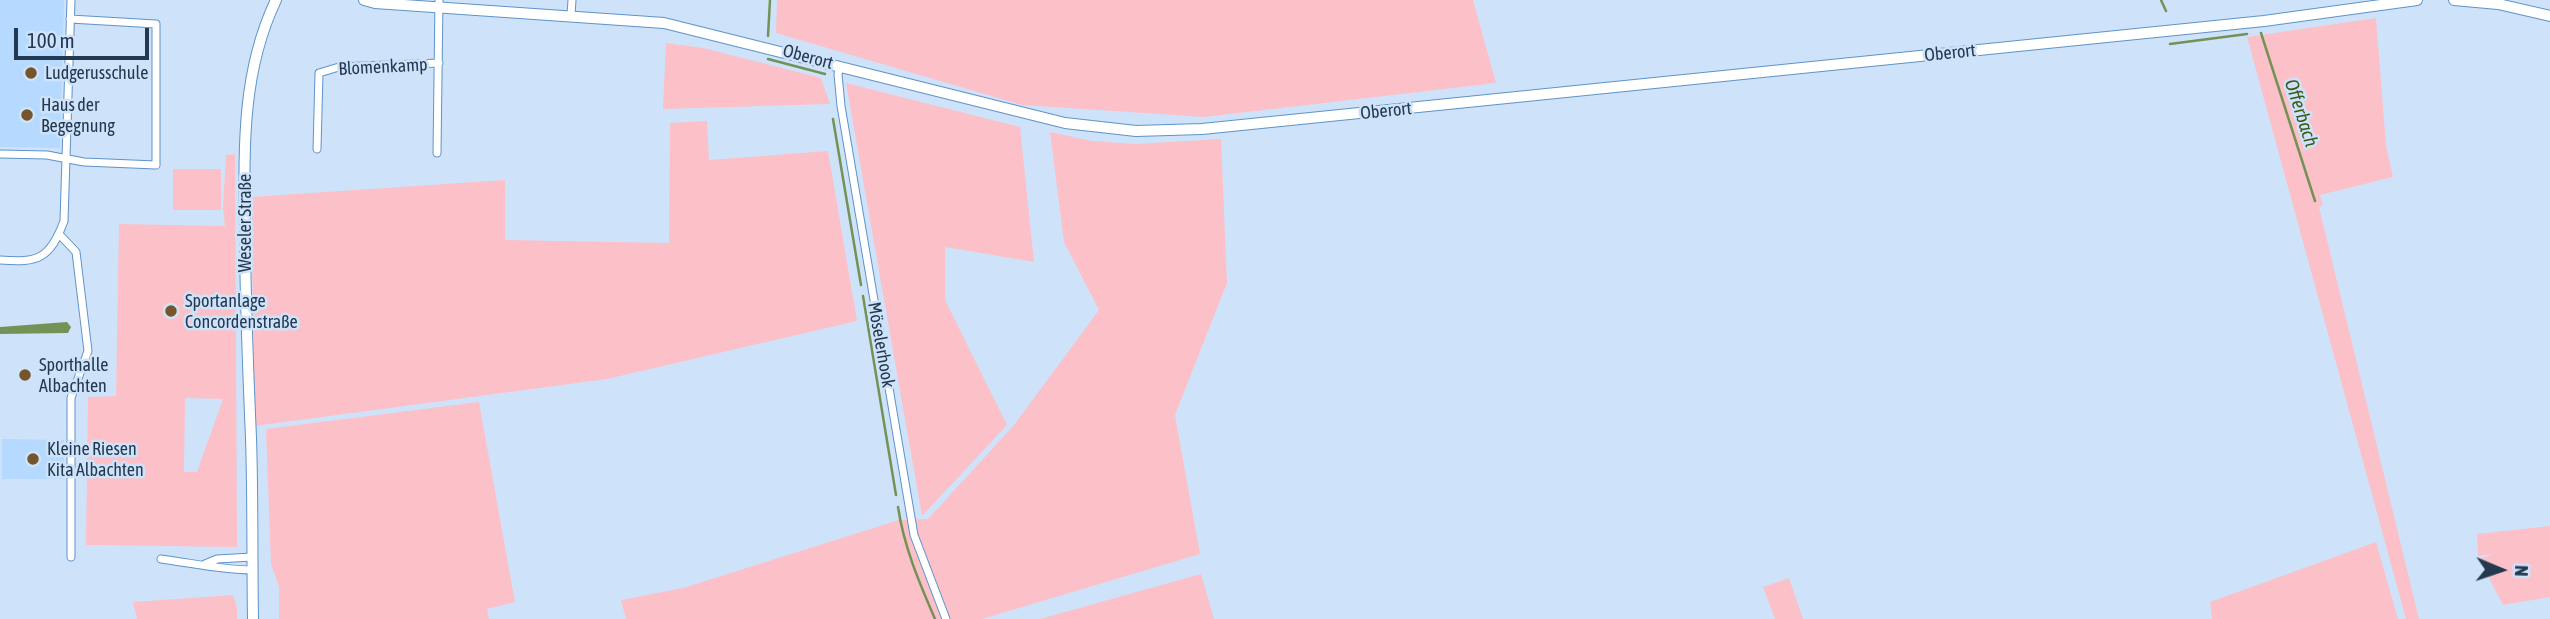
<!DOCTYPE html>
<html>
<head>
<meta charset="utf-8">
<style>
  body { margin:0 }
  #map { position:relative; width:2550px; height:619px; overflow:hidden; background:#cee3fa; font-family:"Asap Condensed",sans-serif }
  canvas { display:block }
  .north { position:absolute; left:2466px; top:535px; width:70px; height:70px; -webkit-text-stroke:5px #cee3fa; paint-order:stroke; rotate:92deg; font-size:19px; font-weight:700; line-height:28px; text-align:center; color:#233950 }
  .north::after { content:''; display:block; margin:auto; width:24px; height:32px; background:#233950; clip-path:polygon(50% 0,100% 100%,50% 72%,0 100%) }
  .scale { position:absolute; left:14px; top:28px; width:135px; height:32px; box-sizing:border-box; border:4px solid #233950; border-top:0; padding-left:9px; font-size:21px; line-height:24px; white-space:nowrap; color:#233950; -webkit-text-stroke:5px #cee3fa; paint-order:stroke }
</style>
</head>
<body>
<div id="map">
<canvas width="2550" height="619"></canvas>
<div class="north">N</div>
<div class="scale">100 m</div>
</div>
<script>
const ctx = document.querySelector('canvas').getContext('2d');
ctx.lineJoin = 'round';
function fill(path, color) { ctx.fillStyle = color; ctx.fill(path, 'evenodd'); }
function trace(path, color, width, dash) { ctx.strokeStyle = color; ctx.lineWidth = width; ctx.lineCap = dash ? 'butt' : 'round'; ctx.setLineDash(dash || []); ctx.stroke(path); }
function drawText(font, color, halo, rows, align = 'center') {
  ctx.font = font + ' "Asap Condensed",sans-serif'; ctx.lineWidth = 5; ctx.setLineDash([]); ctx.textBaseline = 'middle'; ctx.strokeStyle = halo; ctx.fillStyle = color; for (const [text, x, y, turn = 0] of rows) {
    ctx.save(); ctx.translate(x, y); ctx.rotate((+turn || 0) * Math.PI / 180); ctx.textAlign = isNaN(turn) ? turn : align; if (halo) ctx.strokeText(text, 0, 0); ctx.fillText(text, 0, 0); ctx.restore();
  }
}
const built = new Path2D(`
  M 0,0 L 64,0 L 60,148 L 0,147 Z
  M 2,439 L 64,440 L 64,479 L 2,479 Z`);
const green = new Path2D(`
  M 777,0 L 1473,0 L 1496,83 L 1204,117 L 1022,105 L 776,33 Z
  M 2376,18 L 2386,146 L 2393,177 L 2320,195 L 2323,205 L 2319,207 L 2419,619 L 2406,619 L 2247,37 Z
  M 666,43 L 703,48 L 821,78 L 830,104 L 663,109 Z
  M 846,83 L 1020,127 L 1034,262 L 945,247 L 945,300 L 1007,425 L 922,516 Z
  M 707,121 L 709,160 L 828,151 L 857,321 L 607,379 L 255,426 L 251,197 L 505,180 L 505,240 L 669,243 L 670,123 Z
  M 1050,132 L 1092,141 L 1135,144 L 1221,139 L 1227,283 L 1175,415 L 1200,554 L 982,619 L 626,619 L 621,600 L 683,588 L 899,520 L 928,519 L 1014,425 L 1099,310 L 1064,242 Z
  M 235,154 L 237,547 L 86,545 L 88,397 L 116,396 L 119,224 L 225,226 L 223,207 L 226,155 ZM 185,398 L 223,399 L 197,472 L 184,472 Z
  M 173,169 L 221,169 L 221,210 L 173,210 Z
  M 479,402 L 515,602 L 487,609 L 489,619 L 279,619 L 279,587 L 271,564 L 266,429 Z
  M 2550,526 L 2550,597 L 2503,605 L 2479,559 L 2493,554 L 2478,556 L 2477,534 Z
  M 2376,542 L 2398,619 L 2212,619 L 2210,602 Z
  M 1201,574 L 1214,619 L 1040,619 Z
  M 1789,578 L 1803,619 L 1775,619 L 1763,587 Z
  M 233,595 L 237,608 L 237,619 L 137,619 L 133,602 Z`);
const water = new Path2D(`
  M 67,322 L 71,327 L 68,333 L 0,334 L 0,327 Z`);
const stream = new Path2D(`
  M 2161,0 L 2166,11
  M 2261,33 L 2315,201
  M 768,36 L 770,0
  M 2170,44 L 2247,34
  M 768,59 L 825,74
  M 833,119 L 861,285
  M 863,296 L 896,495
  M 898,507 C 904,547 919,582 935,619`);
const street = new Path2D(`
  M 571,15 L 572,0
  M 840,66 L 838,74 L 841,106 L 914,535 L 946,619
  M 317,149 L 319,73 L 339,67 L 439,63
  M 437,153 L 439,0
  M 0,154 L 47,155 L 84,162 L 156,165 L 156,24 L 70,19
  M 59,234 L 76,252 L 88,351 L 71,398 L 71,557
  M 0,260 C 38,263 50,259 64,221 L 71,0
  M 161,559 C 192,563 221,570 252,570
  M 205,564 L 217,559 L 252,557`);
const secondary = new Path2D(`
  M 364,0 L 375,3 L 664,23 L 1065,123 L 1136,131 L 1202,129 L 2264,21 L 2417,0
  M 2454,0 L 2498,4 L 2550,16
  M 253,619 C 252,559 253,498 251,438 C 248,368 245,299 245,230 C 244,151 241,73 276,0`);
const markers = [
  [31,73,7,"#76552c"],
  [27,115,7,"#76552c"],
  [171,311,7,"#76552c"],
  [25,375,7,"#76552c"],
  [33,459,7,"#76552c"]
];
const streetNames = [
  ["Oberort",1950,53,-6],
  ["Oberort",808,57,15],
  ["Blomenkamp",383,67,-3],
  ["Oberort",1386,111,-6],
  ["Weseler Straße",245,223,-90],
  ["Möselerhook",881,345,80]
];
const poiNames = [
  ["Ludgerusschule",45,73],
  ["Haus der",41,105],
  ["Begegnung",41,126],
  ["Sportanlage",185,301],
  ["Concordenstraße",185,322],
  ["Sporthalle",39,365],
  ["Albachten",39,386],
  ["Kleine Riesen",47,449],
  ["Kita Albachten",47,470]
];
const waterNames = [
  ["Offerbach",2301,113,72]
];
fill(built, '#b5d9ff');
fill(green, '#fcc1c8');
fill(water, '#749255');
trace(stream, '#749255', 2.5);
trace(street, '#5f93c8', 9);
trace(secondary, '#5f93c8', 12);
trace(street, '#fff', 7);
trace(secondary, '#fff', 10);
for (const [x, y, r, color] of markers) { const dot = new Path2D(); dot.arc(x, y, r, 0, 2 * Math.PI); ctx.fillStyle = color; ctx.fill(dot); trace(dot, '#cee3fa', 2.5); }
drawText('18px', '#233950', '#cee3fa', streetNames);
drawText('18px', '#233950', '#cee3fa', poiNames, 'left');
drawText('italic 19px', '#3c5917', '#cee3fa', waterNames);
</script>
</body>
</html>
